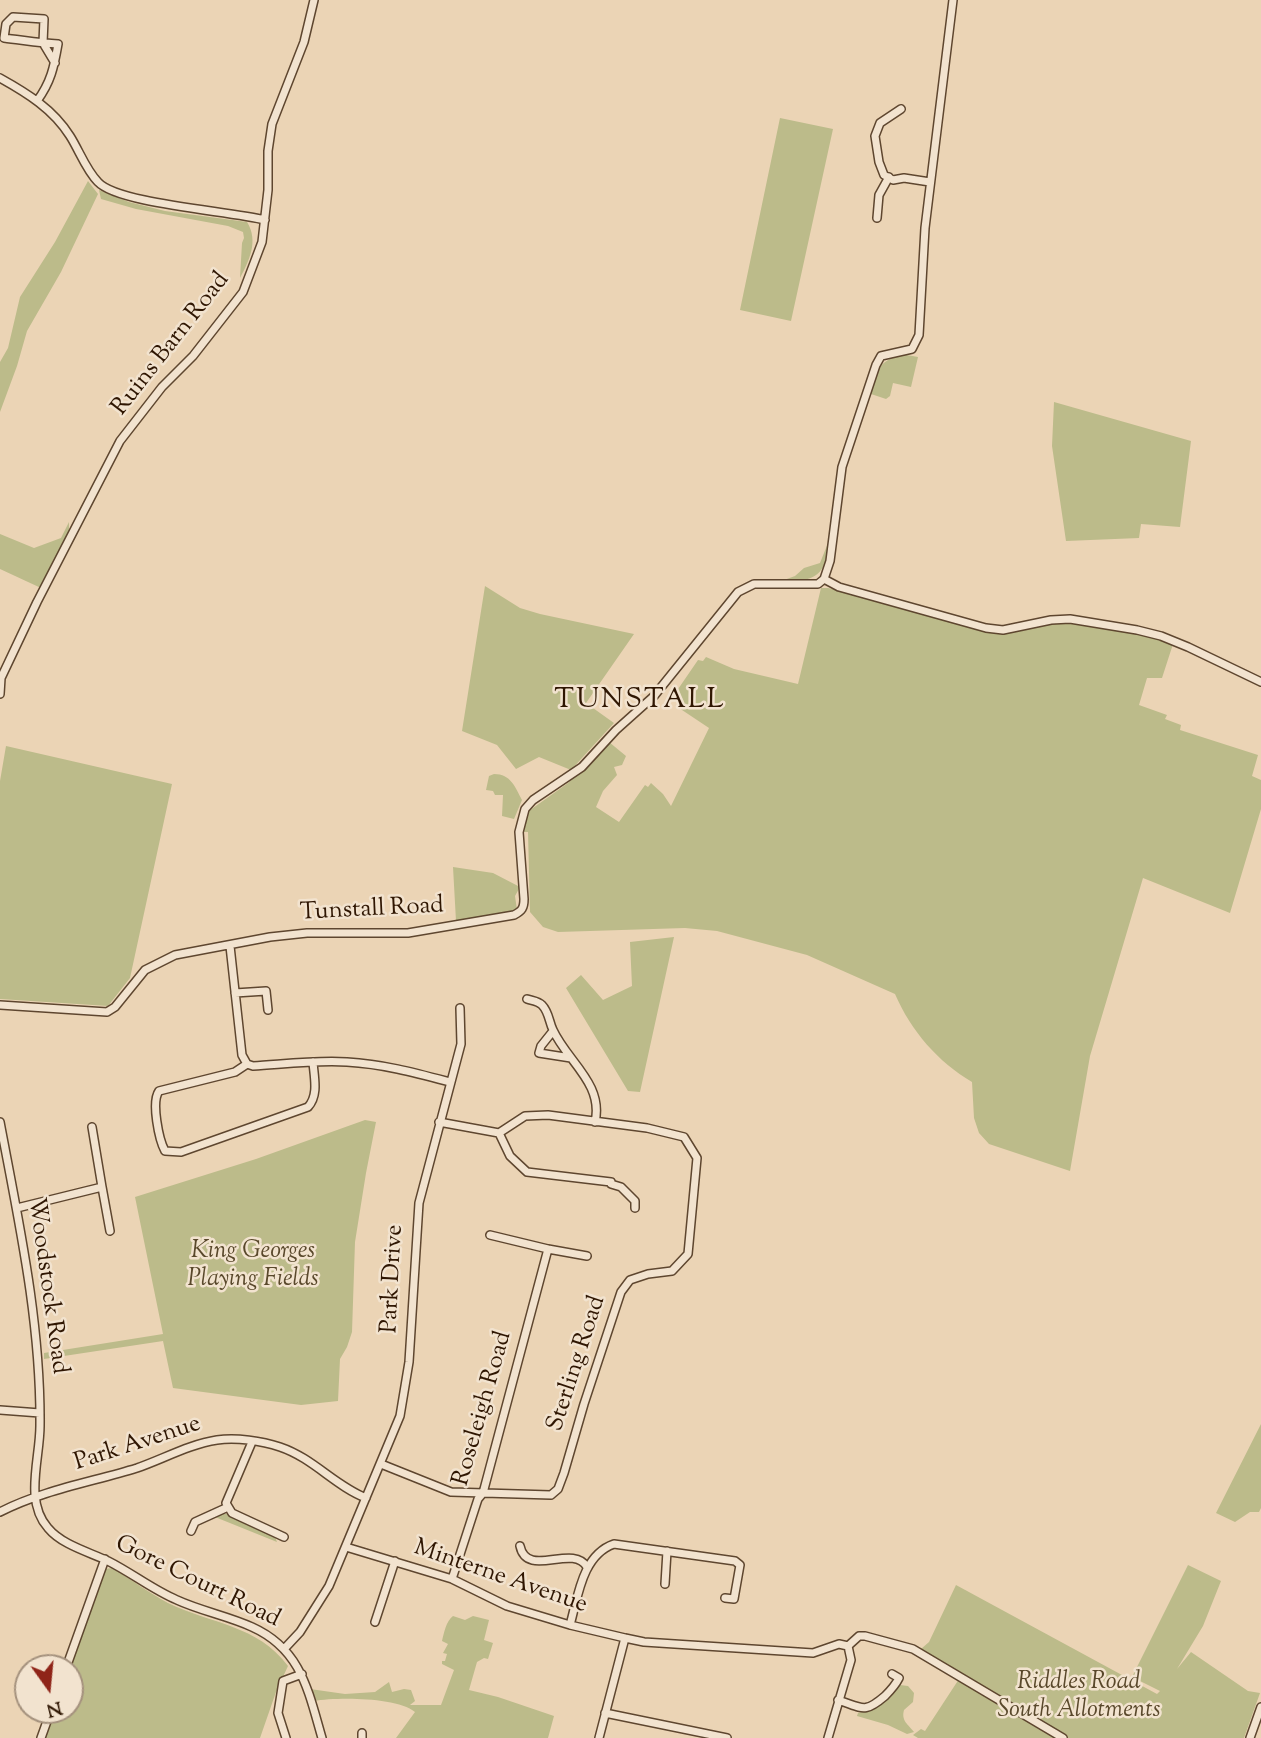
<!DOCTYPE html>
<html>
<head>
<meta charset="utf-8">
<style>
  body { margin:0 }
  #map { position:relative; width:1261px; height:1738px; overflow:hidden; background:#ebd4b5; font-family:"Sorts Mill Goudy",serif }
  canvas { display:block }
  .north { position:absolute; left:14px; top:1654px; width:70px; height:70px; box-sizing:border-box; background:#f2e3cf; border:2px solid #a4917d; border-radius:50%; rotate:165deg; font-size:19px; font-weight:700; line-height:28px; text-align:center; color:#2f1602 }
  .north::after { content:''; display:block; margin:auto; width:24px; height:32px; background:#8f2418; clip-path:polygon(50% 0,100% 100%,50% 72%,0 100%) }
</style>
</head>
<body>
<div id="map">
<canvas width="1261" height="1738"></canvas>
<div class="north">N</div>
</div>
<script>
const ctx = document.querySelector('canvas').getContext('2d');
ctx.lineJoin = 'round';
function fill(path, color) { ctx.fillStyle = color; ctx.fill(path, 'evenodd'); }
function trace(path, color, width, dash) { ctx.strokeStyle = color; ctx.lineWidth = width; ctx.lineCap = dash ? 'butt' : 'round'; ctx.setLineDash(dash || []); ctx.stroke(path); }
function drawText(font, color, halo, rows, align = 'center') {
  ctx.font = font + ' "Sorts Mill Goudy",serif'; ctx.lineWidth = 5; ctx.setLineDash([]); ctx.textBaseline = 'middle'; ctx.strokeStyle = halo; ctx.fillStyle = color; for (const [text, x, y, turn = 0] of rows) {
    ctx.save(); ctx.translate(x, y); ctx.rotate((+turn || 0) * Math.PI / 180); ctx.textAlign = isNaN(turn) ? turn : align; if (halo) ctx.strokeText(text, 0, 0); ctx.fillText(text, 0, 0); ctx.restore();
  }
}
const green = new Path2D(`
  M 780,118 L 833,129 L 791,321 L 740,310 Z
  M 88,181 L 98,194 L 61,272 L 27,331 L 17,366 L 0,412 L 0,362 L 8,348 L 20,297 L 55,242 Z
  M 99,190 L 129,202 L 165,211 L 247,222 C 259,241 249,261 240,278 L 242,243 L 244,238 L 243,232 L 228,226 L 136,209 L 101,199 Z
  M 901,354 L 918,357 L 911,387 L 893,383 L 890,396 L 886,399 L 871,394 C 876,371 878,362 901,354 Z
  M 1054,402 L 1191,441 L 1180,527 L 1141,524 L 1139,538 L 1066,541 L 1052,446 Z
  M 69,522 L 69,534 L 41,588 L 0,569 L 0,534 L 34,548 L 61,538 Z
  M 828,543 C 827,574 815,583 784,580 L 795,576 L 804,568 L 820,563 Z
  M 485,586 L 520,608 L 540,614 L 634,634 L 586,703 L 614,723 L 571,770 L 539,757 L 516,769 L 497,745 L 462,731 Z
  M 821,588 L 828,588 L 881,599 L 1000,633 L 1049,624 L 1075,623 L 1136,632 L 1173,644 L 1162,678 L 1147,678 L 1139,705 L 1167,715 L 1165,719 L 1181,725 L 1180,730 L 1258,755 L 1252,776 L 1261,780 L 1261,809 L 1230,913 L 1143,878 L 1090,1056 L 1070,1171 L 989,1144 L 979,1133 L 974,1118 L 972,1082 C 938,1062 911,1031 895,994 L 807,955 L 717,931 L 685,928 L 558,932 L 543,927 L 530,912 L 528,832 L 524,832 L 526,813 L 568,783 L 609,742 L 626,756 L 622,765 L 614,767 L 617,775 L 603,791 L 596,807 L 619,822 L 645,785 L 648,787 L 651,783 L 663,794 L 671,806 L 709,728 L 679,708 L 682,702 L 674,695 L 698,660 L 703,661 L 706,657 L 734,669 L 798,684 Z
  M 6,746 L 172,784 L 130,978 L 108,1006 L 0,999 L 0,781 Z
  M 494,774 C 511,774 515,787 522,800 L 514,819 L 502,816 L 503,795 L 495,795 L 493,791 L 486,790 L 489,776 Z
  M 453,867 L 493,873 L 520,887 L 515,896 L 517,910 L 456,921 Z
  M 674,937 L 640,1092 L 628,1091 L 566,988 L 581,975 L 603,1000 L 632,986 L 630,942 Z
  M 365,1120 L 376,1122 L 366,1173 L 355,1242 L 352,1332 L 347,1347 L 340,1359 L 338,1401 L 301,1405 L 173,1388 L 163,1341 L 44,1359 L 44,1353 L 163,1334 L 135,1197 L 256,1159 Z
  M 1261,1424 L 1261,1508 L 1259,1512 L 1250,1512 L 1235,1522 L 1216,1513 Z
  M 222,1514 L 228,1514 L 275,1537 L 277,1542 L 215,1517 Z
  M 1188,1565 L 1221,1581 L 1203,1626 L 1177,1669 L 1191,1652 L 1248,1691 L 1260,1693 L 1244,1738 L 1067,1738 L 921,1649 L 929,1642 L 956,1585 L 1157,1694 L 1160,1691 L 1132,1677 Z
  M 112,1568 C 131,1579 149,1593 168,1603 C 211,1624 258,1625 288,1666 L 276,1692 L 260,1738 L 45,1738 L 55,1710 L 70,1710 L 70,1668 L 104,1569 Z
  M 453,1616 L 465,1620 L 473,1616 L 489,1620 L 484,1640 L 493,1643 L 488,1659 L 484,1658 L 477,1662 L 469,1690 L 498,1697 L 554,1716 L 548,1738 L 396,1738 L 415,1712 C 397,1697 337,1697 314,1701 L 310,1689 L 345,1694 L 375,1692 L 389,1682 L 392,1692 L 404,1689 L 411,1690 L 415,1701 L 410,1705 L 441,1705 L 454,1670 L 442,1664 L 442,1661 L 445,1661 L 447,1654 L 443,1653 L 448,1644 L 442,1641 C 444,1633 446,1621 453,1616 Z
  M 959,1679 L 1058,1738 L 918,1738 L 913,1735 L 921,1729 L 925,1731 Z
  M 900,1685 L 908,1686 L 914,1693 L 913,1702 L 904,1710 C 901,1721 908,1724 914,1732 L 907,1734 L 888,1725 L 857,1716 L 858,1713 L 870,1710 Z`);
const minor = new Path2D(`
  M 0,78 C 27,93 53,109 70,136 C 79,150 86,170 98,182 C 118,204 231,211 265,220
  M 37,101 C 51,82 54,67 58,44 C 40,43 22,40 4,38 L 6,24 L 13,17 L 44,19 L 43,43 L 55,63
  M 901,109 L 880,123 L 875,136 L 879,162 L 884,175 L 893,180 L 904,178 L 930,182
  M 877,218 L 879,195 L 889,177
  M 824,579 L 830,561 L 842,467 L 876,365 L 881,356 L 912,349 L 919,335 L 925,228 L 953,0
  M 824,579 L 839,587 L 986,628 L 1003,630 L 1051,620 L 1070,619 L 1137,630 L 1161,636 L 1188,647 L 1261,682
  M 0,694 L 1,678 L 37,602 L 120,441 L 162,387 L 193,356 L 243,292 L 262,242 L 268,190 L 268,151 L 272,124 L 304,42 L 314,0
  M 230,946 L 242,1055 L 247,1064 L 253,1066 C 285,1064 316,1060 347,1062 C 383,1064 416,1073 450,1082
  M 235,993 L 266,991 L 268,1010
  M 527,999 C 533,1001 538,1001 542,1005 C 549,1012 549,1022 553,1030 C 567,1061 604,1084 595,1122
  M 0,1005 L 107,1012 L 115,1007 L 145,970 L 175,955 L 270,937 L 307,933 L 408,933 L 514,915 C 522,911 524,908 524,899 L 519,832 L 525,809 L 533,800 L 582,767 L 616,730 L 654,696 L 738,592 L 754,584 L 818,584 L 824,579
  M 553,1031 L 541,1046 L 539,1053 L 571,1058
  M 247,1064 L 235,1072 L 159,1091 C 151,1102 159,1140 165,1151 L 181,1152 L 308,1107 C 319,1095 314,1077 313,1062
  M 0,1122 C 19,1223 41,1323 40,1426 C 40,1459 24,1501 48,1528 C 62,1545 89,1552 108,1561 C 132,1573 153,1590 177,1600 C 201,1611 228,1616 252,1627 C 301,1649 308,1690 322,1738
  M 439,1122 L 499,1133 L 510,1156 L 527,1172 L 611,1182 L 611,1184 L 621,1187 L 635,1201 L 635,1208
  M 92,1127 L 102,1187
  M 17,1208 L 102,1187 L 110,1231
  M 490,1235 L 548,1249
  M 0,1410 L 40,1413
  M 252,1442 L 226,1503 L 232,1513 L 284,1537
  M 381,1464 L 451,1492 L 551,1495 L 558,1489 L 564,1473 L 584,1404 L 621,1292 L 630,1280 L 648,1274 L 672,1271 L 688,1254 L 697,1158 L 684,1137 L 647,1128 L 548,1115 L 525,1116 L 499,1133
  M 0,1512 C 43,1490 92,1482 137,1468 C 163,1459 190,1444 217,1440 C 236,1437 262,1441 280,1447 C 313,1458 335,1486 366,1498
  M 191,1531 L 195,1522 L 228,1507
  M 520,1546 C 527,1579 573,1543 587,1567
  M 346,1547 L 452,1579 L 507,1606 L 570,1625 L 625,1638 L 644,1642 L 813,1653 L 839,1644 L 848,1646
  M 452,1579 L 478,1499 L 483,1493 L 548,1249 L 587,1256
  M 665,1584 L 667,1551
  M 375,1622 L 395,1561
  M 570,1625 C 578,1597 582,1555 614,1544 L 735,1561 L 740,1565 L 734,1599 L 725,1598
  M 848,1646 L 859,1636 L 865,1636 L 913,1649 L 1063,1738
  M 285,1648 L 300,1632 L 329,1586 L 400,1416 L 409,1362 L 419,1203 L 461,1044 L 460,1008
  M 66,1668 L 105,1559
  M 838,1700 C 863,1708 864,1714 885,1696 C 891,1690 895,1686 899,1678 L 892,1674
  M 605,1713 L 727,1738
  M 362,1733 L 362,1738
  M 41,1738 L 51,1710
  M 286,1738 L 278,1713 L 283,1681 L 302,1674
  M 599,1738 L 625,1638
  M 828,1738 L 851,1660 L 848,1646
  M 1250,1738 L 1261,1707`);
const streetNames = [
  ["Ruins Barn Road",172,345,-52],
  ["Tunstall Road",372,911,-3],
  ["Park Drive",394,1279,-87],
  ["Woodstock Road",46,1286,82],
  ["Sterling Road",578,1364,-72],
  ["Roseleigh Road",484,1409,-74],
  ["Park Avenue",138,1445,-18],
  ["Minterne Avenue",500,1578,19],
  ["Gore Court Road",197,1583,26]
];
const parkNames = [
  ["King Georges",253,1253],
  ["Playing Fields",253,1281],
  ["Riddles Road",1079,1684],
  ["South Allotments",1079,1712]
];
const quarterNames = [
  ["TUNSTALL",640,702]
];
fill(green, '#bcbb8a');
trace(minor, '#5e462f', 10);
trace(minor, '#f2e3cf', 7);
drawText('24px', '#2f1602', '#f2e3cf', streetNames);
drawText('italic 24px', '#59482b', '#f2e3cf', parkNames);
ctx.letterSpacing = '2px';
drawText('28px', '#2f1602', '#f2e3cf', quarterNames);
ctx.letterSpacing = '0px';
</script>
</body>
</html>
